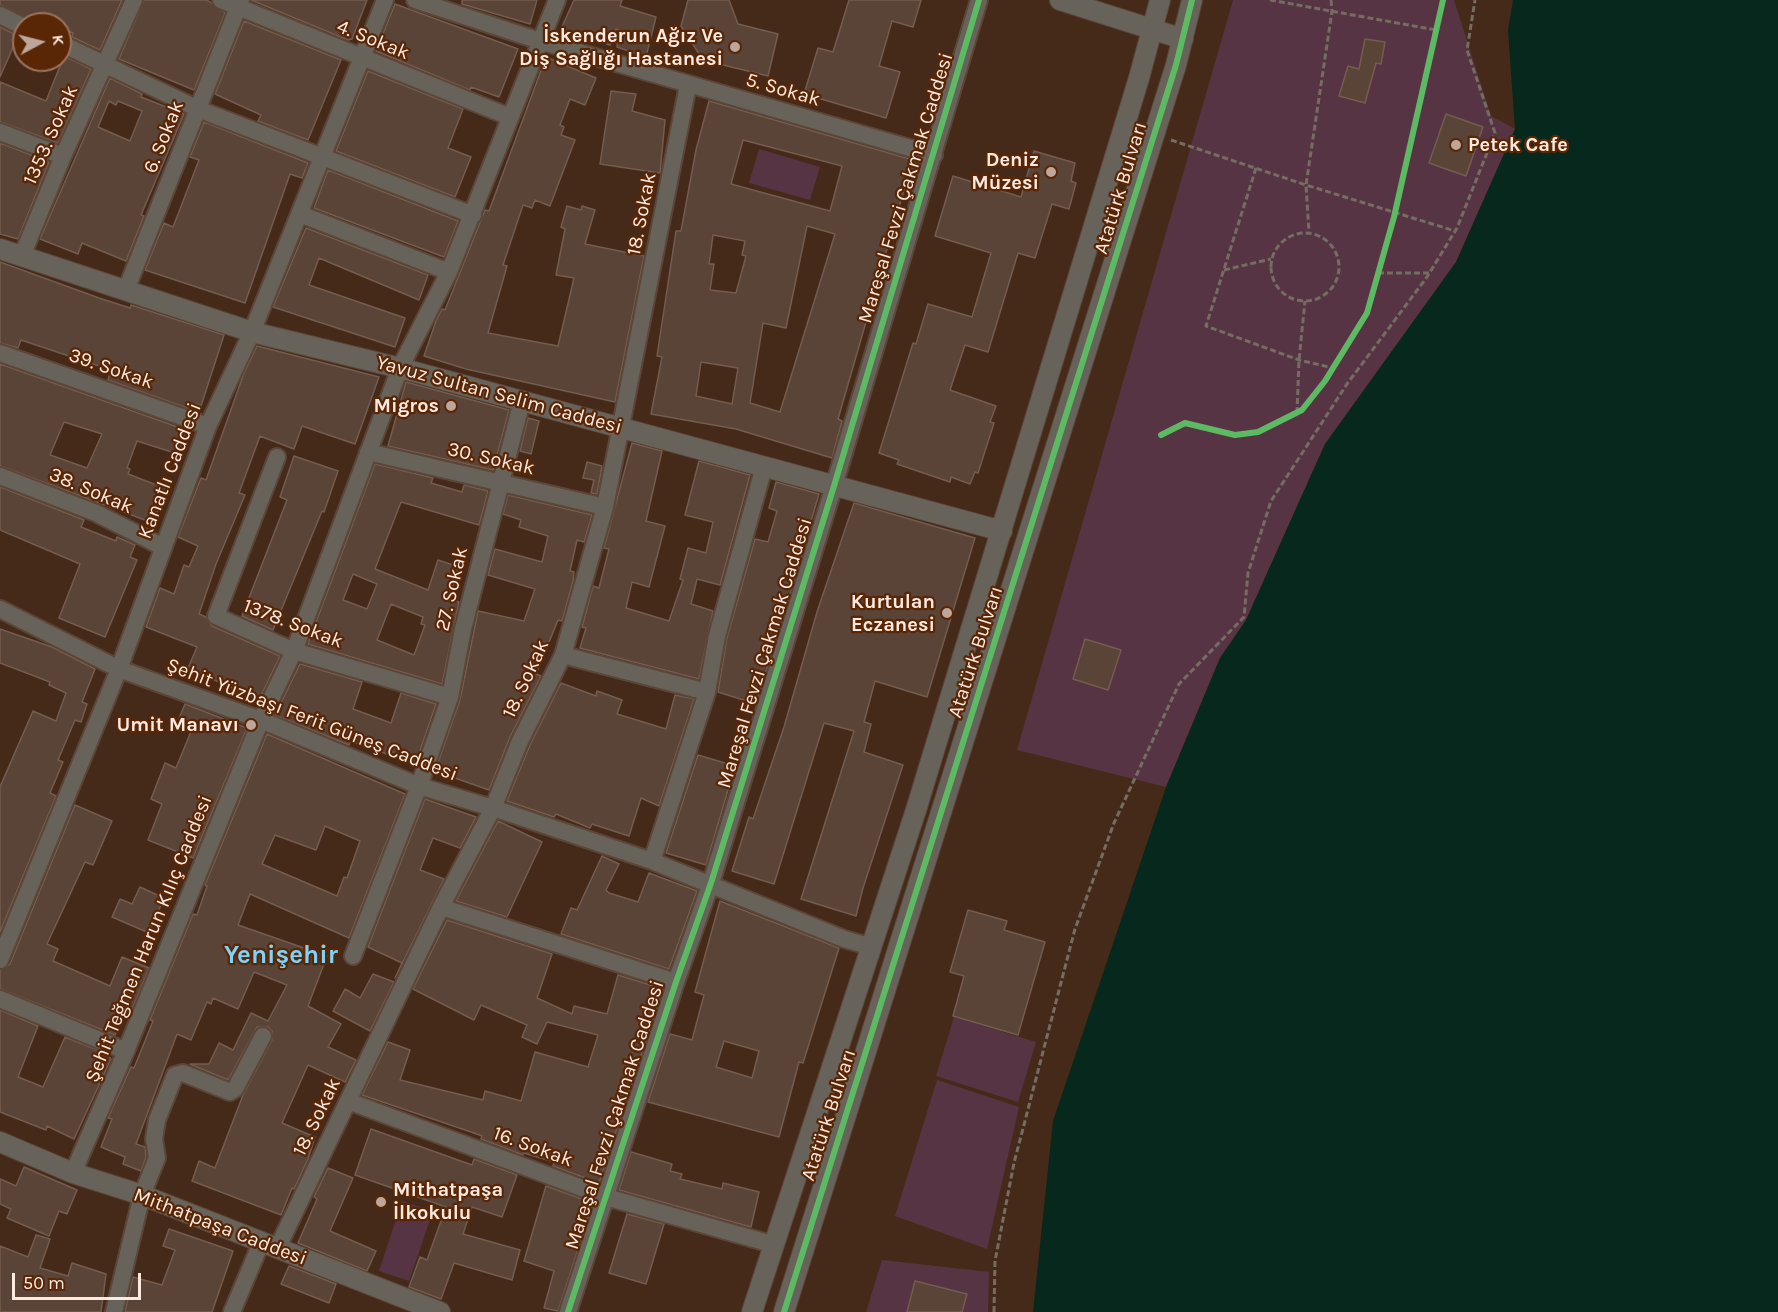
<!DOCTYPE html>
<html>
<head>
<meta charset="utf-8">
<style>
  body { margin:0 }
  #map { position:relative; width:1778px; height:1312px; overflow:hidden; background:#462a19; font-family:Karla,sans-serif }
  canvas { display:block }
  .north { position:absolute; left:12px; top:12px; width:60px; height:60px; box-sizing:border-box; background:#592606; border:2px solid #9b745d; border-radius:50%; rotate:83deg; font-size:16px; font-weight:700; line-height:24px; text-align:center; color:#fde9df }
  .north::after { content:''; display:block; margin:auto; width:21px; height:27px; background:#bda69a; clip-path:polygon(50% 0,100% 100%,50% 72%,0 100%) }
  .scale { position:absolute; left:12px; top:1273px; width:129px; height:27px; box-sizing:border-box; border:3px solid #fde9df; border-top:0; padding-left:8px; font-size:18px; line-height:21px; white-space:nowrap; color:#fde9df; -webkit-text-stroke:4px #592606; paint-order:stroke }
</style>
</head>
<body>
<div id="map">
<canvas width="1778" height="1312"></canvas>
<div class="north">K</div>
<div class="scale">50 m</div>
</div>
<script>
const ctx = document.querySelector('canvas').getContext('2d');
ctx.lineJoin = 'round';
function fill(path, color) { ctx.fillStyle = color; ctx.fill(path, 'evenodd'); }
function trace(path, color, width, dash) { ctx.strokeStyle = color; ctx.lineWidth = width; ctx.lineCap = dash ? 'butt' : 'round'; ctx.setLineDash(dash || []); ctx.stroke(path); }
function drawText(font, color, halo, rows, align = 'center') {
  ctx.font = font + ' Karla,sans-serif'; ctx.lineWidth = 4.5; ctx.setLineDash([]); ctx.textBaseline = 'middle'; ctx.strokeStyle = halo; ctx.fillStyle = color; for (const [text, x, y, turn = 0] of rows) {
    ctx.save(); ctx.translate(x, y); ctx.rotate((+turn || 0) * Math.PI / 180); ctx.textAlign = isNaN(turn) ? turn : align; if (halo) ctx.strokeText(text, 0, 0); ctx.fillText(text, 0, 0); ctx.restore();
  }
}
const green = new Path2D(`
  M 1233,0 L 1454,0 L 1491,116 L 1515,129 L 1456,262 L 1325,444 L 1246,620 L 1220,658 L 1166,787 L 1017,750 Z
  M 759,149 L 820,167 L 810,200 L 749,183 Z
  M 954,1017 L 1036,1042 L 1018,1102 L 936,1076 Z
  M 937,1080 L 1019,1107 L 987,1249 L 895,1216 Z
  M 402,1201 L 433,1211 L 409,1281 L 379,1271 Z
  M 882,1260 L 989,1272 L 988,1312 L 866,1312 Z`);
const water = new Path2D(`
  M 1513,0 L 1778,0 L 1778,1312 L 1033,1312 L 1053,1121 L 1166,787 L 1220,658 L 1246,620 L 1325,444 L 1456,262 L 1515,129 L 1508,30 Z`);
const building = new Path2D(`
  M 0,0 L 122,0 L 100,50 L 72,37 L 73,33 L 60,27 L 60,24 L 38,24 L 0,5 Z
  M 144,0 L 207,0 L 225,13 L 194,90 L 119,59 Z
  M 251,0 L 367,0 L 352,39 L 348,40 Z
  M 462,0 L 537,0 L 530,24 L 462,4 Z
  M 574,0 L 622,0 L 620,6 L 656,17 L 646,57 L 617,47 L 619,30 L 616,29 L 610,45 L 561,29 Z
  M 688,0 L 729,0 L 738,24 L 778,34 L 768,76 L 703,60 L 681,26 Z
  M 849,0 L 921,0 L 913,27 L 892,21 L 879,66 L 900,72 L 886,118 L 804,94 L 818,48 L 833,52 Z
  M 395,4 L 518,49 L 499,97 L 471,87 L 470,90 L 376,51 Z
  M 244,21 L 341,60 L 308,140 L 258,121 L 261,115 L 215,94 Z
  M 0,27 L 18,36 L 0,77 Z
  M 1365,39 L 1385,42 L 1381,64 L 1376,63 L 1365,103 L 1339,96 L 1348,66 L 1359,69 Z
  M 64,56 L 91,69 L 58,143 L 0,122 L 0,82 L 46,101 Z
  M 546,57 L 596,78 L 585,105 L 570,99 L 560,125 L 564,127 L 561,135 L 575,140 L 550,206 L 535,200 L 532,208 L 523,205 L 503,265 L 507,266 L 488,333 L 558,346 L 574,278 L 556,275 L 565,229 L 561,227 L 567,206 L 581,210 L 582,206 L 595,210 L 585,244 L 644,256 L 615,402 L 466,369 L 424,356 L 436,321 L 442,309 L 445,310 L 485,210 L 489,211 Z
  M 368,71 L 463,109 L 448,148 L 471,157 L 455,197 L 336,151 Z
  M 110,78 L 142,94 L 141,97 L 184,114 L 141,215 L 144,216 L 126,261 L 82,243 L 78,254 L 40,239 ZM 109,101 L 116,105 L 118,101 L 142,111 L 130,141 L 98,127 Z
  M 611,91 L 636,94 L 632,111 L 665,120 L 660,173 L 600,164 Z
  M 709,101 L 920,162 L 911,192 L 904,190 L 838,419 L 842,421 L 832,458 L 736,429 L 651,414 L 662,357 L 657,356 L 676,231 L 681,231 L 696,150 ZM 743,140 L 842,166 L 830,211 L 731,184 ZM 807,226 L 835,234 L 780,412 L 750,403 L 763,323 L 786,328 ZM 713,235 L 745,241 L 742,255 L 746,256 L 736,293 L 710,290 L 714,264 L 709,264 ZM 701,362 L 738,368 L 732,404 L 696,396 Z
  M 1446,114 L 1483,127 L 1466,176 L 1429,163 Z
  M 204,122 L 308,163 L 302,178 L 290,174 L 245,303 L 145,270 L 164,223 L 173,227 L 199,160 L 190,157 Z
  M 0,143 L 49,162 L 18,239 L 0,234 Z
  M 1034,151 L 1075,163 L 1071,181 L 1076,183 L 1069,209 L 1052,204 L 1035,258 L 1018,253 L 988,352 L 965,345 L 950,390 L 996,406 L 990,422 L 994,423 L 978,473 L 975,472 L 970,484 L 951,477 L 950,482 L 897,464 L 899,460 L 879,453 L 913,343 L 916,344 L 928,304 L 972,317 L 991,253 L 935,236 L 953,176 L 1021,197 Z
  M 328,170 L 458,221 L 444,257 L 314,208 Z
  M 306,228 L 428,275 L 419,300 L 319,258 L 309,285 L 405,318 L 395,347 L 273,307 Z
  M 0,262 L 99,298 L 130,308 L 131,305 L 224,335 L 201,406 L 195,404 L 193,410 L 108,380 L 111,370 L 21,340 L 18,348 L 0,343 Z
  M 257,346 L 379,377 L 355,444 L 302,426 L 294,449 L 260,436 L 239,493 L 245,495 L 216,564 L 199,614 L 206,617 L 212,626 L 280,656 L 259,700 L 188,668 L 197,647 L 146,627 L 160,588 L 174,594 L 184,565 L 189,567 L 198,546 L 178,537 L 201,478 L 206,480 L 244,373 Z
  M 0,364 L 186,430 L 178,454 L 137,441 L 127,468 L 130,469 L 128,474 L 167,489 L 153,523 L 0,466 ZM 64,422 L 102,434 L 87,468 L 50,455 Z
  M 406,382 L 509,410 L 493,470 L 388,446 Z
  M 528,418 L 539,421 L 531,454 L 520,451 Z
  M 632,443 L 662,451 L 646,521 L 665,526 L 649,587 L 632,582 L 626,608 L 669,621 L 683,580 L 680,579 L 688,548 L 706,553 L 713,522 L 685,515 L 699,461 L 750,475 L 720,585 L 697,579 L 691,604 L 713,611 L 699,679 L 580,648 L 586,628 L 582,627 L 593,586 L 599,588 L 609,549 L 604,548 Z
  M 294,456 L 338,471 L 324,512 L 322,511 L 273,630 L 242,616 L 287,500 L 280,497 Z
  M 587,462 L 602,466 L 597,494 L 591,493 L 594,480 L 583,478 Z
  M 375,464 L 433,478 L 431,483 L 462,492 L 464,485 L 488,491 L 479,525 L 401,502 L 375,569 L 428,590 L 438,560 L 459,567 L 449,599 L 459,602 L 442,684 L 308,644 ZM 353,574 L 377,584 L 367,609 L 343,600 ZM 391,604 L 423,617 L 421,624 L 425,625 L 414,655 L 377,640 Z
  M 776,482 L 819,494 L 811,521 L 806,519 L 797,550 L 803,552 L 756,704 L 718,692 L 727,638 L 755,539 L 768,542 L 777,511 L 769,508 Z
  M 0,487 L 84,520 L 81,527 L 116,541 L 117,537 L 135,545 L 130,557 L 137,560 L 105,637 L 59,618 L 80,564 L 0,530 Z
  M 508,495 L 592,515 L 584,542 L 577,540 L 570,571 L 574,572 L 573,581 L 562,621 L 558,620 L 536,674 L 541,676 L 510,737 L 489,790 L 435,771 L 460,700 L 478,611 L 524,621 L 535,589 L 488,575 L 495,549 L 542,562 L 548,536 L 519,527 L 521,520 L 503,514 Z
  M 854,503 L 975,538 L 927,697 L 875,681 L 864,722 L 871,724 L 864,752 L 903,765 L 863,888 L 856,916 L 801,899 L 854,731 L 824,723 L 774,884 L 732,871 L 749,817 L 753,819 L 784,727 L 817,612 Z
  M 0,629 L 52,647 L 95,669 L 82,702 L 87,704 L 81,722 L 75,720 L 58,760 L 63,762 L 50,793 L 56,796 L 0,932 L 0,787 L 33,711 L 56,721 L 66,693 L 49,685 L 50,682 L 0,663 Z
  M 1085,639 L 1121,650 L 1108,690 L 1073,679 Z
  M 300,664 L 362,682 L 353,709 L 391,723 L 401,693 L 436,704 L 416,762 L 388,750 L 387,754 L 350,741 L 349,745 L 275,715 Z
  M 561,683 L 596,696 L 597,691 L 622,700 L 617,714 L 666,729 L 675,695 L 694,699 L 659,806 L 641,798 L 629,836 L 592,824 L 590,828 L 556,814 L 554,817 L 507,801 L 530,745 Z
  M 185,704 L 247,728 L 193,858 L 148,840 L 162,804 L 151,799 L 165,763 L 176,768 L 192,729 L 177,723 Z
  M 267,734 L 405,794 L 349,938 L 250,894 L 238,925 L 327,956 L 308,1006 L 341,1024 L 328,1047 L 356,1060 L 345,1082 L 308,1065 L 282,1123 L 315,1137 L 308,1159 L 294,1189 L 292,1188 L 281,1215 L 192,1181 L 199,1161 L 215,1168 L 243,1095 L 272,1040 L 272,1031 L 268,1027 L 257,1027 L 228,1080 L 190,1064 L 209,1064 L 219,1043 L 233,1050 L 251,1013 L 268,1021 L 287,985 L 254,972 L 238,1009 L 213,998 L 211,1004 L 207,1002 L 191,1040 L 177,1034 L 136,1144 L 145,1147 L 146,1157 L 141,1171 L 123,1164 L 125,1157 L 101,1147 L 112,1119 L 108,1118 L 131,1067 L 134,1068 L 153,1021 L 150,1020 L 193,914 L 197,915 L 207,886 L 205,885 ZM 325,826 L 360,841 L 347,878 L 344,877 L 337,896 L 262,864 L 275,835 L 316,850 Z
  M 698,755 L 735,766 L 706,865 L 666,853 Z
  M 425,799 L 476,817 L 460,848 L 433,838 L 420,870 L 444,879 L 395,978 L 402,963 L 368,947 Z
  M 75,805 L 112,821 L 93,865 L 85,862 L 47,944 L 58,949 L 53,961 L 110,986 L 122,957 L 149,968 L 131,1012 L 125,1009 L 115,1035 L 0,989 L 0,970 L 10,964 Z
  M 498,821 L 542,842 L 507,917 L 456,901 Z
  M 602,856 L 619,864 L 606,890 L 609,893 L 638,902 L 649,873 L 697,891 L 669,969 L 561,934 L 571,908 L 577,910 Z
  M 140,887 L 164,898 L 149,933 L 112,917 L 120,899 L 132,904 Z
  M 720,901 L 839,948 L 803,1063 L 799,1062 L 779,1137 L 648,1102 L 670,1034 L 692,1040 L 704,995 L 695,992 ZM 724,1041 L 759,1051 L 752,1078 L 716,1067 Z
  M 968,910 L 1007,921 L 1004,930 L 1045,942 L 1018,1035 L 953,1016 L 964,976 L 950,972 Z
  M 447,920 L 552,954 L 537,998 L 572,1014 L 574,1006 L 607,1014 L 618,975 L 663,989 L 599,1183 L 553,1166 L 554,1162 L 524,1153 L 523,1155 L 481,1139 L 482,1136 L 474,1133 L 362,1095 L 388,1042 L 410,1050 L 400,1080 L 483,1100 L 485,1091 L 521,1101 L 535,1052 L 588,1067 L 598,1035 L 547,1022 L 537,1044 L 522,1037 L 527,1025 L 481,1005 L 474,1020 L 413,989 Z
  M 373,974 L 394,982 L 370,1031 L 333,1011 L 345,989 L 360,998 Z
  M 0,1010 L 38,1026 L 18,1077 L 43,1087 L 65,1037 L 107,1054 L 111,1059 L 74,1139 L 47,1126 L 46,1130 L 0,1112 Z
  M 371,1129 L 472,1165 L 474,1159 L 517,1175 L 502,1217 L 472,1207 L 463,1234 L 520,1250 L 512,1280 L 454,1263 L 441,1299 L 409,1287 L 420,1257 L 427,1260 L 446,1207 L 355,1175 Z
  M 631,1152 L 672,1164 L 670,1171 L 682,1174 L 680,1179 L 722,1189 L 723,1183 L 759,1192 L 751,1227 L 619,1190 Z
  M 24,1167 L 77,1190 L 67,1214 L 59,1211 L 49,1236 L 7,1218 L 11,1209 L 0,1204 L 0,1179 L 16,1186 Z
  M 328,1168 L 353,1178 L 330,1231 L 376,1251 L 367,1271 L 298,1243 L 317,1199 L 314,1197 Z
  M 546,1186 L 593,1203 L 558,1311 L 544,1308 L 554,1271 L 524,1261 Z
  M 627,1214 L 664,1224 L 646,1284 L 609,1273 Z
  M 169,1229 L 233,1251 L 212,1312 L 125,1312 L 133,1277 L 162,1285 L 175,1250 L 163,1246 Z
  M 36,1235 L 50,1239 L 40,1268 L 68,1276 L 72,1263 L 106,1274 L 101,1312 L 0,1312 L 0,1246 L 28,1257 Z
  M 289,1266 L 336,1284 L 329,1303 L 281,1284 Z
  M 915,1281 L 967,1294 L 962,1312 L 907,1312 Z`);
const path = new Path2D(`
  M 1270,0 L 1436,30
  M 1331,0 L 1332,11 L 1306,185 L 1455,231
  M 1171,140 L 1306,185 L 1309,233
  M 1256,168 L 1206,326 L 1299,360 L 1333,368
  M1271 267a34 34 0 1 1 68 0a34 34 0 1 1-68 0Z
  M 1224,270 L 1271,259
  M 1378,273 L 1430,273
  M 1297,413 L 1299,360 L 1305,301
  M 994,1312 L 995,1261 L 1014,1163 L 1075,929 L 1114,823 L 1179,684 L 1244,617 L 1248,573 L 1271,501 L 1347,384 L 1427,277 L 1457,228 L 1495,133 L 1467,50 L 1475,0`);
const minor = new Path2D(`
  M 221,0 L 510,117
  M 415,0 L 540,41 L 934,155
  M 0,15 L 24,27
  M 60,43 L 198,109 L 473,215
  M 0,132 L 63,156
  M 300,214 L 449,272
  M 22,256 L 63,156 L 134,0
  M 126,290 L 241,0
  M 0,353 L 208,426
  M 368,452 L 605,507
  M 277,457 L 216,616 L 294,651 L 450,697
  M 0,476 L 96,513 L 163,547
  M 0,609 L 119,669 L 261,720 L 419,786 L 493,808 L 652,861 L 844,939 L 872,947
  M 563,655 L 707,692
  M 652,861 L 707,692 L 717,636 L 764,467
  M 441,907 L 676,982
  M 353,956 L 419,786 L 450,697 L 463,629 L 522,401
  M 0,960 L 119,669 L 208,426 L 252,332 L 385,0
  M 0,999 L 126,1051
  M 348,1101 L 606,1197 L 775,1245
  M 73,1173 L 126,1051 L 261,720 L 294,651 L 400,368 L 449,272 L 557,0
  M 277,1249 L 441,907 L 493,808 L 520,741 L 563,655 L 605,507 L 688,85
  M 114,1312 L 142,1195 L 157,1158 L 154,1139 L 157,1120 L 175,1075 L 183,1073 L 230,1092 L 235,1089 L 263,1036
  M 232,1312 L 261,1243
  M 568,1312 L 676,982 L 711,883 L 834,486 L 979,0`);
const tertiary = new Path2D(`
  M 1060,0 L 1183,39
  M 0,249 L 252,332 L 400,368 L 1002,531
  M 0,1142 L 73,1173 L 142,1195 L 440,1312
  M 752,1312 L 916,810 L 1139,78 L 1160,0
  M 784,1312 L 1176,65 L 1192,0`);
const cycleway = new Path2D(`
  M 1161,435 L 1185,423 L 1235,435 L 1258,432 L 1302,410 L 1325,381 L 1367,313 L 1394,217 L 1443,0
  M 568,1312 L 676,982 L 711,883 L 834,486 L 979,0
  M 784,1312 L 1176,65 L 1192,0`);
const markers = [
  [735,47,6,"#bda69a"],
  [1456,145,6,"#bda69a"],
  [1051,172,6,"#bda69a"],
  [451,406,6,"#bda69a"],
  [947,613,6,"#bda69a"],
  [251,725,6,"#bda69a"],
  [381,1202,6,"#bda69a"]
];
const poiNames = [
  ["İskenderun Ağız Ve",723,36],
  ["Diş Sağlığı Hastanesi",723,59],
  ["Petek Cafe",1468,145,"left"],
  ["Deniz",1039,160],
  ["Müzesi",1039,183],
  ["Migros",439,406],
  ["Kurtulan",935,602],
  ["Eczanesi",935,625],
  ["Umit Manavı",239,725],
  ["Mithatpaşa",393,1190,"left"],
  ["İlkokulu",393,1213,"left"]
];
const streetNames = [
  ["4. Sokak",373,40,22],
  ["5. Sokak",783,90,16],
  ["1353. Sokak",51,135,-66],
  ["6. Sokak",164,137,-68],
  ["Mareşal Fevzi Çakmak Caddesi",906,188,-73],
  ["Atatürk Bulvarı",1121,188,-73],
  ["18. Sokak",642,214,-79],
  ["39. Sokak",111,369,19],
  ["Yavuz Sultan Selim Caddesi",499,395,15],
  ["30. Sokak",491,459,13],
  ["Kanatlı Caddesi",170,471,-69],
  ["38. Sokak",91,491,23],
  ["27. Sokak",452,589,-77],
  ["1378. Sokak",293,624,21],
  ["Atatürk Bulvarı",976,652,-72],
  ["Mareşal Fevzi Çakmak Caddesi",765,653,-73],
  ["18. Sokak",526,679,-65],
  ["Şehit Yüzbaşı Ferit Güneş Caddesi",312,720,21],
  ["Şehit Teğmen Harun Kılıç Caddesi",149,939,-68],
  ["Mareşal Fevzi Çakmak Caddesi",615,1115,-72],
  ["Atatürk Bulvarı",829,1115,-72],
  ["18. Sokak",317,1117,-64],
  ["16. Sokak",533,1147,20],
  ["Mithatpaşa Caddesi",220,1227,21]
];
const districtNames = [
  ["Yenişehir",281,956]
];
fill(green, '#573443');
fill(water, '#07281c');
fill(building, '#5a4337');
trace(building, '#745c4f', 1.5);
trace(minor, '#5c4638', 20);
trace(tertiary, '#5c4638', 22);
trace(path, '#756c64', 3, [6, 3]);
trace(minor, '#68635a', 16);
trace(tertiary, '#68635a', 20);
trace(cycleway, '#5cba63', 6);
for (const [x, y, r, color] of markers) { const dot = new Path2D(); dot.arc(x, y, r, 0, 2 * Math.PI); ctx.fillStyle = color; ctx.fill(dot); trace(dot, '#592606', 2); }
drawText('bold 20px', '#fde9df', '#592606', poiNames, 'right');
drawText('20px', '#fde9df', '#592606', streetNames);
drawText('bold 26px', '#7cd4fa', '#592606', districtNames);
</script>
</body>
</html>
